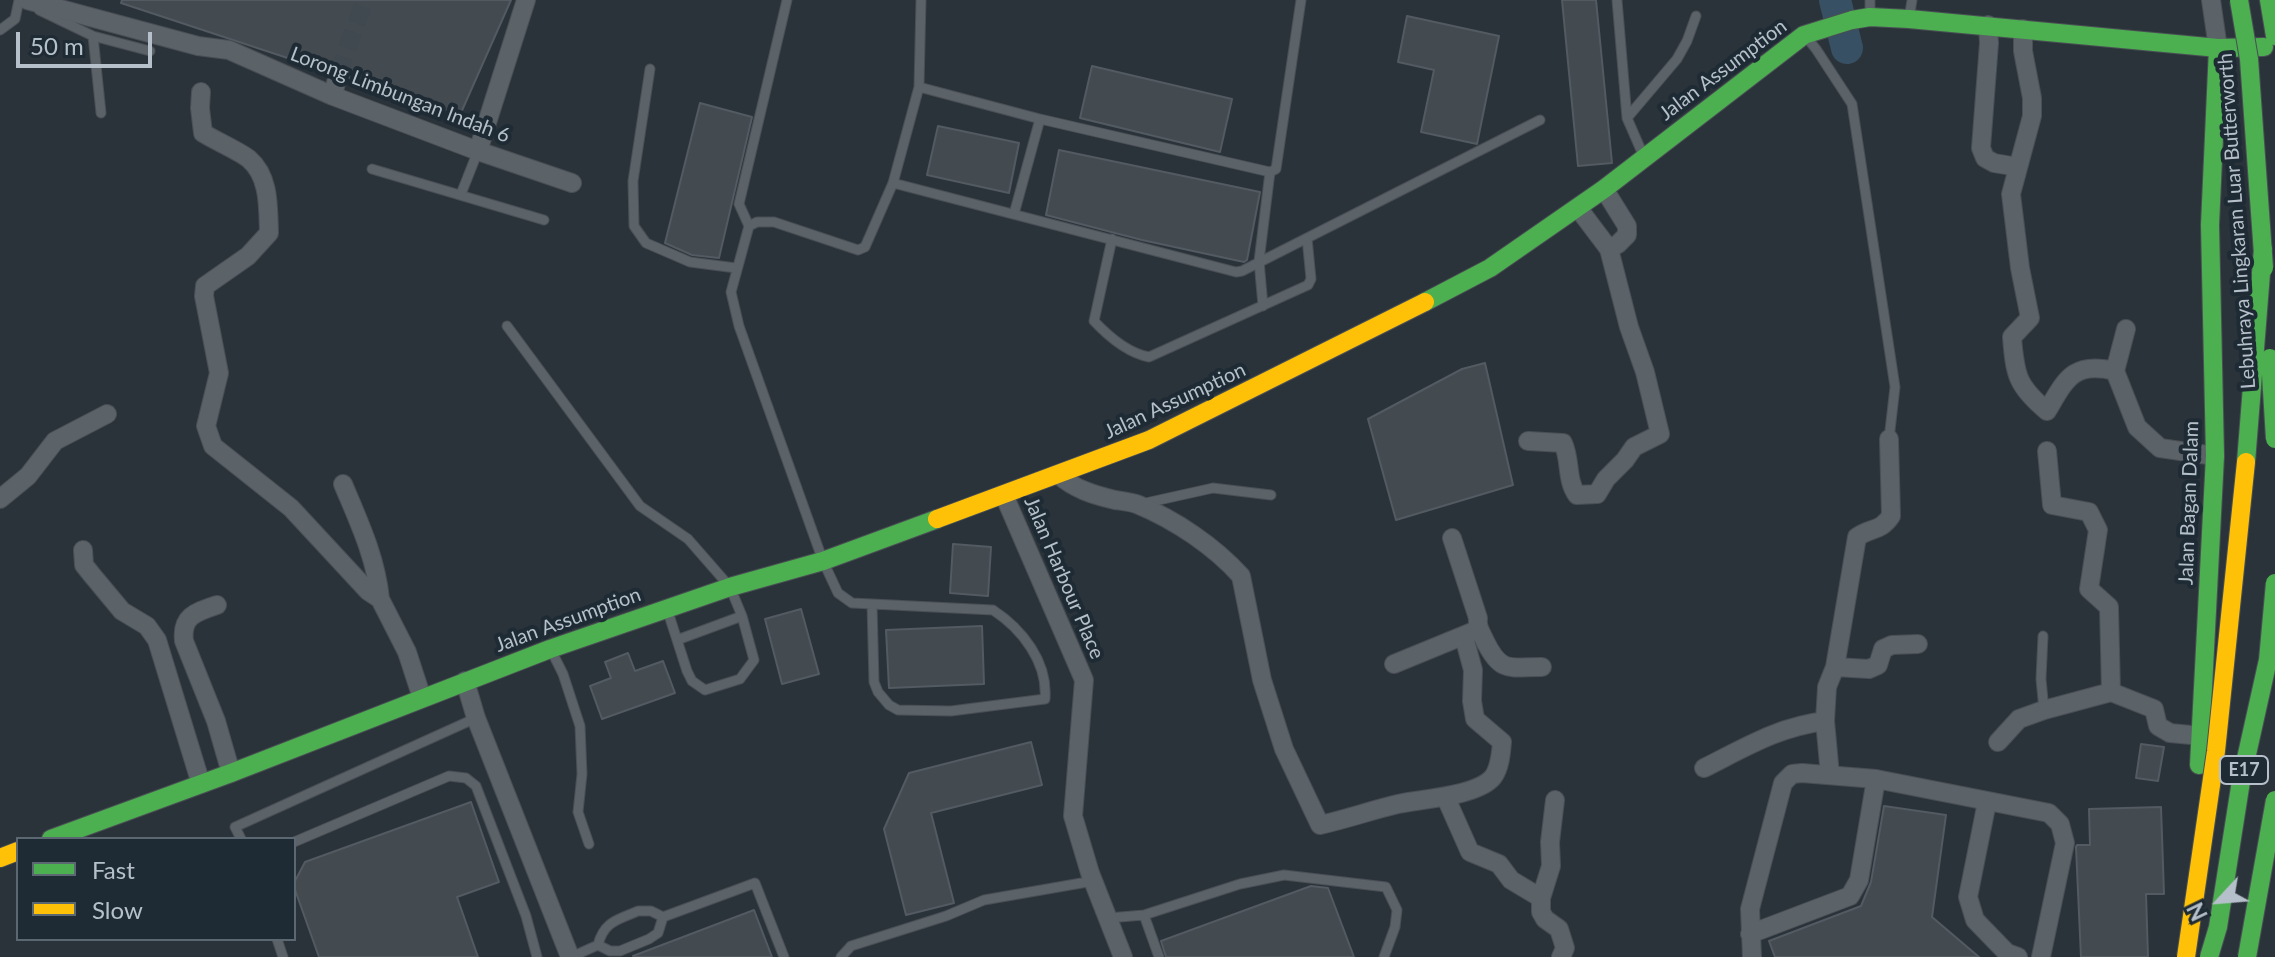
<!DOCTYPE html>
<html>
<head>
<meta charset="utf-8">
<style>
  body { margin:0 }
  #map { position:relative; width:2275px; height:957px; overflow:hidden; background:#2b333a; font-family:Lato,sans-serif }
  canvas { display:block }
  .legend { position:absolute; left:16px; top:837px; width:280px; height:104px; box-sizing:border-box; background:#1e2b35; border:2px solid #5b6771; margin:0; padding:10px 14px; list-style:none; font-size:24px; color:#b6c0ca }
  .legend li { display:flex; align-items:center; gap:16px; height:40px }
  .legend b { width:40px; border:2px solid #5b6771 }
  .north { position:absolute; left:2179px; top:861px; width:80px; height:80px; -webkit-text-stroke:6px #1e2b35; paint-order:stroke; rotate:244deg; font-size:22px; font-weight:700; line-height:32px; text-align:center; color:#b6c0ca }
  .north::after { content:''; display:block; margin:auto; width:28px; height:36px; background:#b6c0ca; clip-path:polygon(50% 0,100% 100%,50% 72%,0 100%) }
  .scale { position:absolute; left:16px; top:32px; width:136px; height:36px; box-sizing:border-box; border:4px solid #b6c0ca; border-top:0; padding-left:10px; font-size:24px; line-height:28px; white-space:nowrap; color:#b6c0ca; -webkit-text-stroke:6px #1e2b35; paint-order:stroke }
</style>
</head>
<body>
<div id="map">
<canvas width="2275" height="957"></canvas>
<ul class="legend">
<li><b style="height:10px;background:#4caf50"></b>Fast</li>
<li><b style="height:10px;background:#ffc107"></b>Slow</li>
</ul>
<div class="north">N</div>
<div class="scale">50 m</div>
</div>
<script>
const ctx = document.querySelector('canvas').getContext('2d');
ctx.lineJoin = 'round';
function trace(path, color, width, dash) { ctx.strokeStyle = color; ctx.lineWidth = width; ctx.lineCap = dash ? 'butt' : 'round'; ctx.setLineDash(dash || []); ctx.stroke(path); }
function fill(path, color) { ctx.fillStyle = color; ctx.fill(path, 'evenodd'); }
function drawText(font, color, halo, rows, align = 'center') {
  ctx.font = font + ' Lato,sans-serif'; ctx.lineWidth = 8; ctx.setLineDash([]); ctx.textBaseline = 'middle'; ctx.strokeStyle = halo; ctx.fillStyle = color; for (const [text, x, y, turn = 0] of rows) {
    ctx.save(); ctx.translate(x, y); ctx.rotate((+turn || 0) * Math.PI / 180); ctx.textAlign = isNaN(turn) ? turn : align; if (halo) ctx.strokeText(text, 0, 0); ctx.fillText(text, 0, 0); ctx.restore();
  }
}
const river = new Path2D(`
  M 1835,0 L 1847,48`);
const building = new Path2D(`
  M 122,0 L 511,0 L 460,115 L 349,78 L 349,70 L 341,63 L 334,63 L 327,71 L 121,3 Z
  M 1562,0 L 1596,0 L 1612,163 L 1578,166 Z
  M 1407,16 L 1499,36 L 1477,144 L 1421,132 L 1434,70 L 1398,62 Z
  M 1092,66 L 1232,99 L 1220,152 L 1080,118 Z
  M 700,103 L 752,117 L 719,258 L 692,255 L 665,243 Z
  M 938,126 L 1019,143 L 1009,193 L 927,175 Z
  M 1059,150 L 1260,192 L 1247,260 L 1244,262 L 1142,240 L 1046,215 Z
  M 1485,363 L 1513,485 L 1396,520 L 1368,419 L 1462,369 Z
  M 953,544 L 991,547 L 988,596 L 950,593 Z
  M 801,609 L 819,674 L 782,684 L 765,619 Z
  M 982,626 L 984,684 L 889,688 L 886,630 Z
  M 628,653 L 635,671 L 663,661 L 675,693 L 602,719 L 590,686 L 611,678 L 605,662 Z
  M 1031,742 L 1042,785 L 931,813 L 954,903 L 906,915 L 884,829 L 909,773 Z
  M 2141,744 L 2164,747 L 2158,781 L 2136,778 Z
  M 471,802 L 499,882 L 457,897 L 478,957 L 319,957 L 294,887 L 294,883 L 305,862 Z
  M 1884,806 L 1946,815 L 1932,917 L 1979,957 L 1775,957 L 1769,941 L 1861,906 L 1871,882 Z
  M 2161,807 L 2164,894 L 2146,894 L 2148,957 L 2081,957 L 2076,847 L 2077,845 L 2090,845 L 2089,809 Z
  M 1311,886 L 1328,888 L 1354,957 L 1166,957 L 1161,941 Z
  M 754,910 L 772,957 L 634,957 L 633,956 Z`);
const streetTunnel = new Path2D(`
  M 338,74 L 365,0`);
const lane = new Path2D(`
  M 1617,0 L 1627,118 L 1644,157
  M 1870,0 L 1870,17
  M 39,10 L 93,36 L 150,51
  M 1909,19 L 1912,0
  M 0,30 L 15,19 L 19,0
  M 93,36 L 101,113
  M 1807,38 L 1816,49 L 1852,104 L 1895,387 L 1889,439
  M 650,69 L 633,181 L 634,226 L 646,243 L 690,262 L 736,268
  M 919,87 L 1040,119 L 1270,172 L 1276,169 L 1301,0
  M 1627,118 L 1677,59 L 1687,41 L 1696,16
  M 372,169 L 544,220
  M 893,183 L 1236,272 L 1242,271 L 1540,120
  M 461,194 L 478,151
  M 1014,214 L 1040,119
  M 749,226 L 739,204 L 787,0
  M 1112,239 L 1094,321 C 1109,337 1128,353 1149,357 L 1308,285 L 1311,279 L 1307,238
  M 1263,306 L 1259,261 L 1270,172
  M 507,326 L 640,506 L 688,539 L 730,587 L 742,616 L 754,660 L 740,679 L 705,690 L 692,681 L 687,671 L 668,612
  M 1141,504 L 1213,488 L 1271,495
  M 872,604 L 874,682 L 878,692 L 889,705 L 898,710 L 951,711 L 1045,699 C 1048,662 1022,629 993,610 L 852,603 L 838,593 L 823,561 L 739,326 L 731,292 L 749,226 L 757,222 L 774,222 L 858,250 L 865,247 L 893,183 L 919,87 L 921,0
  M 2043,636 L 2041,679 L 2044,710
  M 677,640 L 742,616
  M 552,652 L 563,674 L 580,726 L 582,774 L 578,812 L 589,844
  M 241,839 L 235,827 L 476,718
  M 294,842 L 449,776 L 466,778 L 476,786 L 526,916 L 537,957
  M 638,911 L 651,911 L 663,917 L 658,933 L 649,939 L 620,951 L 610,951 L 598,945 C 604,921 618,920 638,911 Z
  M 1144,915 L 1159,957
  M 663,917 L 755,883 L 784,957
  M 1108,918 L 1144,915 L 1240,884 L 1284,875 L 1386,887 L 1397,910 L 1395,927 L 1384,957
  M 277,939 L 283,957
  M 571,957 L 598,945
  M 841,957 L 851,946 L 946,916 L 984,900 L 1093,881`);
const street = new Path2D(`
  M 27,0 L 198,46 L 229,50 L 333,96 L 478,151 L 572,183
  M 2211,0 L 2218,48
  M 1988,25 L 1989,43 L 1981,148 L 1985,158 L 1994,163 L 2018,167
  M 2023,29 L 2023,51 L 2032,98 L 2032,116 L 2011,194 L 2020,268 L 2030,318 L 2012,337 C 2015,375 2017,386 2047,411 C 2066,379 2073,361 2115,371
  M 201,92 L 200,108 L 203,133 C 214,140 241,152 249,159 C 270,177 268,208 269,233 L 248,256 L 205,286 L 204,296 L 219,373 L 206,426 L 213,446 L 291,508 L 368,591 L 380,599 L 407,652 L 422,698
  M 333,96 L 338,74
  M 478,151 L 526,0
  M 1604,189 L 1627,226 L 1627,235 L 1618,244 L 1609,249
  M 2126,329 L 2115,371 L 2137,427 L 2160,448 L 2215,456
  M 1528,441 L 1563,443 C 1571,460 1566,480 1577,495 L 1597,494 L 1606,479 L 1625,460 L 1634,447 L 1660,434 L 1645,372 L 1629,327 L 1609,249 L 1578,208
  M 2047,451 L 2052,505 L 2089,512 L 2098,530 L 2089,589 L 2109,607 L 2111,692
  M 1059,475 C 1074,489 1094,495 1115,500 C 1122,501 1132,502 1139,505 C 1175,520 1214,546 1241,576 L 1262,680 L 1284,749 L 1320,825 C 1347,819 1372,810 1398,804 C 1421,799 1478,796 1493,777 C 1500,768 1501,753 1502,742 L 1475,719 L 1472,701 L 1473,670 L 1464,637
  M 343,484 C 359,522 376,558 380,599
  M 1004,495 L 1084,680 L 1073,816 L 1090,873 L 1123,957
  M 0,499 L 28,476 L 55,441 L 107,414
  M 1452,538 L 1478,618 C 1477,628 1481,632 1485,641 C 1501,674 1510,667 1542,667
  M 83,550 L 84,565 L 92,575 L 122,611 L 147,626 L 157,640 L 201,784
  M 217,605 C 196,612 181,616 184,641 L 216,721 L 231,773
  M 1394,664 L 1472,632
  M 1835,667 L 1869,669 L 1878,665 L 1883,649 L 1892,645 L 1918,644
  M 465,681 L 476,718 L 570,957
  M 1998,742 L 2019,719 L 2044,710 L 2111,692 L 2154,709 L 2158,726 L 2170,733 L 2202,736
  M 1704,768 C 1746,747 1778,727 1825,721
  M 1830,775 L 1825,721 L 1827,687 L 1835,667 L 1857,537 C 1872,527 1880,532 1891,516 L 1889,439
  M 1446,798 L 1470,852 L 1499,864 L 1511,880 L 1541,898
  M 1555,800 L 1550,842 L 1551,866 L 1541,898 L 1541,912 L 1545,919 L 1559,929 L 1565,948 L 1561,957
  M 1987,802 L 1968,897 L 1975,920 L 2007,953 L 2018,957
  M 1750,934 L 1850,896 L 1859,880 L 1876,779
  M 1752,957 L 1750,909 L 1783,783 L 1792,774 L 1802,773 L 1876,779 L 2049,813 L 2060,824 L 2065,843 L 2041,957`);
const fast = new Path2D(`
  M 2269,0 L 2275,36
  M 1425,302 L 1490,268 L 1604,189 L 1804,35 L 1852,20 L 1870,17 L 1909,19 L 2218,48 L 2264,47
  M 2199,765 L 2215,456 L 2210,225 L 2218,48
  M 51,839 L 231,773 L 550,649 L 730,587 L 823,561 L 937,519`);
const slow = new Path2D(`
  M 937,519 L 1149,440 L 1425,302
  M 0,858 L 18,851`);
const fastBridge = new Path2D(`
  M 2239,0 L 2249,59 L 2264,268
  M 2270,358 L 2275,439
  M 2246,462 L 2263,248
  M 2209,957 L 2218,927 L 2241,781 L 2268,660 L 2275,583
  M 2247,957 L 2275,800`);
const slowBridge = new Path2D(`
  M 2186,957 L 2216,751 L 2246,462`);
const shields = [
  [2244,770,48]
];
const shieldNames = [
  ["E17",2244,770]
];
const streetNames = [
  ["Jalan Assumption",1723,70,-37],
  ["Lorong Limbungan Indah 6",400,95,21],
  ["Lebuhraya Lingkaran Luar Butterworth",2237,221,-94],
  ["Jalan Assumption",1175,401,-25],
  ["Jalan Bagan Dalam",2189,503,-88],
  ["Jalan Harbour Place",1064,578,67],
  ["Jalan Assumption",568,620,-20]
];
trace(river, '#385063', 32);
fill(building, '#434a50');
trace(building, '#535a61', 2);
trace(streetTunnel, '#404850', 18, [18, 9]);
trace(lane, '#494f54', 11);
trace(street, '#494f54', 20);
trace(fast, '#494f54', 20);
trace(slow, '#494f54', 20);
trace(lane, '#5b6268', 9);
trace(street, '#5b6268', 18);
trace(fast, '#4caf50', 18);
trace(slow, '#ffc107', 18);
trace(fastBridge, '#484f55', 20, []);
trace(slowBridge, '#484f55', 20, []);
trace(fastBridge, '#4caf50', 18);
trace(slowBridge, '#ffc107', 18);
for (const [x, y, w] of shields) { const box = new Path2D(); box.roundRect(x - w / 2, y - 14, w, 28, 6); ctx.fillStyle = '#1e2b35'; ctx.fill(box); trace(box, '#b6c0ca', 2); }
drawText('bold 18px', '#b6c0ca', null, shieldNames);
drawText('20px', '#b6c0ca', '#1e2b35', streetNames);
</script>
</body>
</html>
